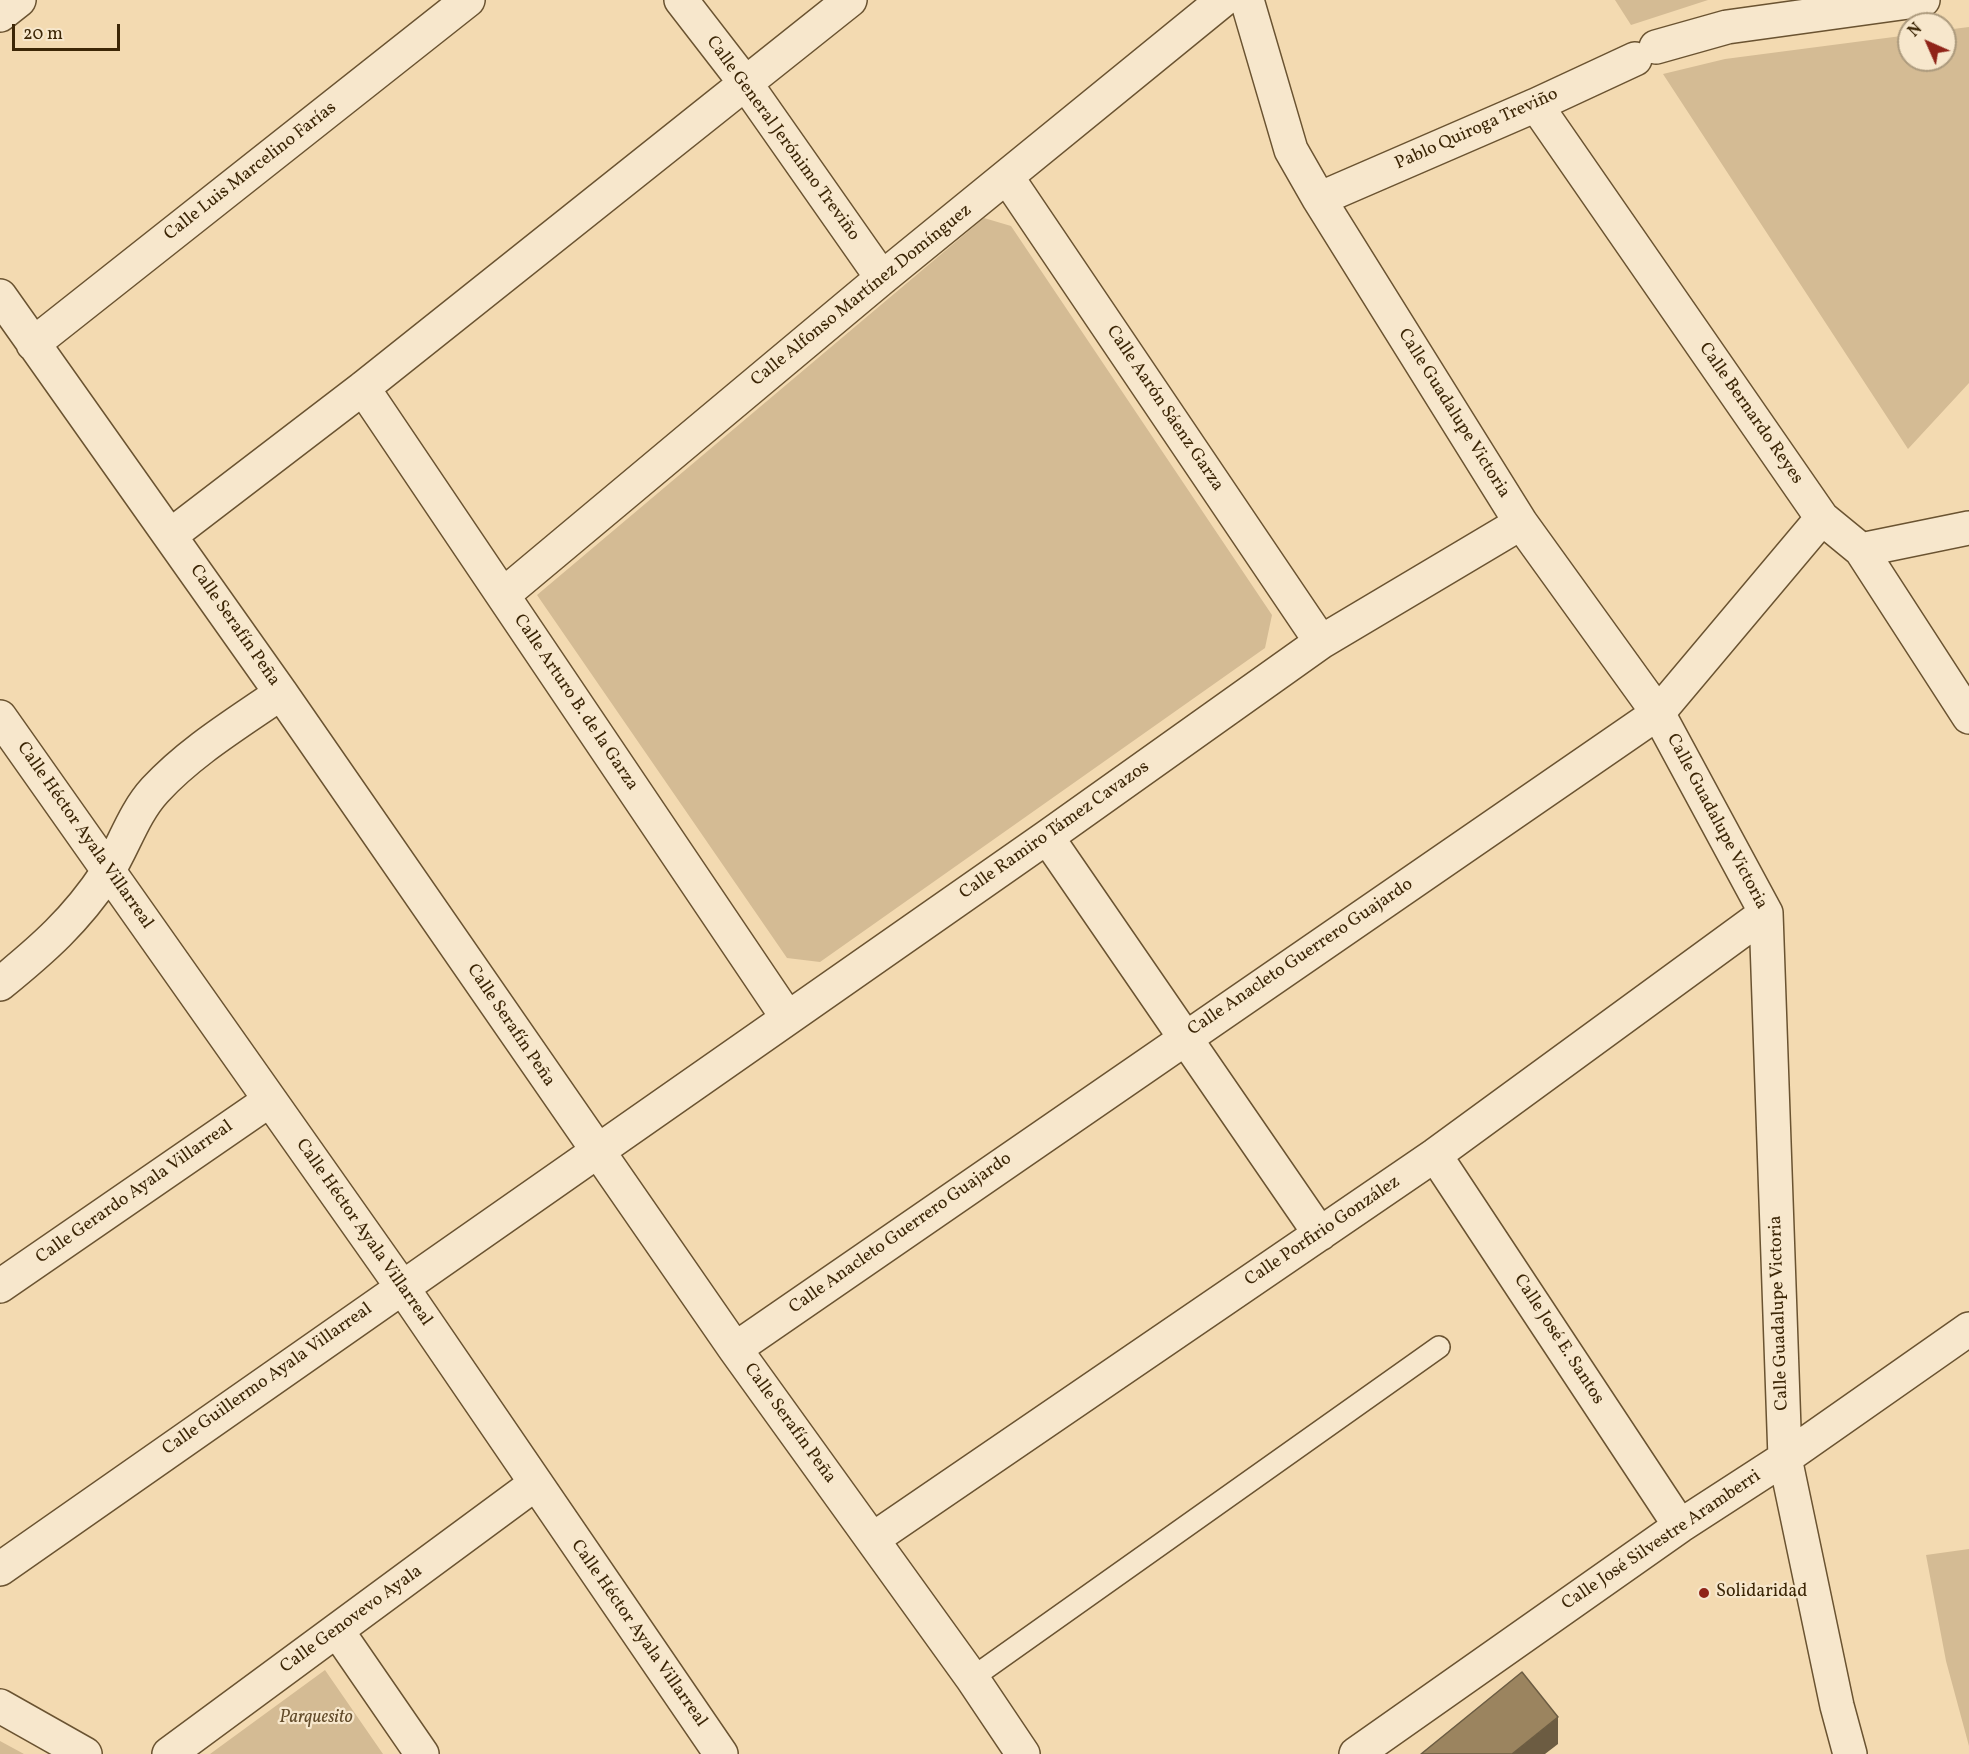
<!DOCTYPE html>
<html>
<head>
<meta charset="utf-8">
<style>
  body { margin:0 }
  #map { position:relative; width:1969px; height:1754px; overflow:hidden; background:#f3dab1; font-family:Vollkorn,serif }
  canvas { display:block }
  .north { position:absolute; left:1897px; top:12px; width:60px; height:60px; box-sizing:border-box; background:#f7e7cc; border:2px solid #ac9a7d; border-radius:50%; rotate:315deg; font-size:16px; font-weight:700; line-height:24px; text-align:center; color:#3c2606 }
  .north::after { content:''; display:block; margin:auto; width:21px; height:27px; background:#8f2418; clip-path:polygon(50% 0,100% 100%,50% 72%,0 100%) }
  .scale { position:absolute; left:12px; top:24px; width:108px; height:27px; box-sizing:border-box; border:3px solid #3c2606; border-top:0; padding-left:8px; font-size:18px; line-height:21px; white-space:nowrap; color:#3c2606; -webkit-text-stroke:4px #f7e7cc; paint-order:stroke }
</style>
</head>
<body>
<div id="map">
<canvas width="1969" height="1754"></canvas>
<div class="north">N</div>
<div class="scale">20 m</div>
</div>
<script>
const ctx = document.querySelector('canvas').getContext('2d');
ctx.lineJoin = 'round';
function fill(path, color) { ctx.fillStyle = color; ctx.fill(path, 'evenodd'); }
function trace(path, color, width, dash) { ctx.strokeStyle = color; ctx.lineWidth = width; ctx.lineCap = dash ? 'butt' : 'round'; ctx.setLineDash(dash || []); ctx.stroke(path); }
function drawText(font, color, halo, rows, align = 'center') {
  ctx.font = font + ' Vollkorn,serif'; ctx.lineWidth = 4.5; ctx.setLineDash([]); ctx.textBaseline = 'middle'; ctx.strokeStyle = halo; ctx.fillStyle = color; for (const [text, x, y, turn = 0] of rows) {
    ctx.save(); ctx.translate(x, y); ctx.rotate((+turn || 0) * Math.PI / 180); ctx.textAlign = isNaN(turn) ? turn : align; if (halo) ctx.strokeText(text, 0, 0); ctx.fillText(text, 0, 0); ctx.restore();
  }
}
const green = new Path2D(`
  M 1615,0 L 1708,0 L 1631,25 Z
  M 1969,27 L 1969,383 L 1908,449 L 1663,74 L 1725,59 L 1909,35 L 1909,60 L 1945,60 L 1945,30 Z
  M 984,218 L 1011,226 L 1272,615 L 1265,648 L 820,962 L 787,958 L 537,595 Z
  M 1969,1549 L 1969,1746 L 1946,1661 L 1926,1555 Z
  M 325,1670 L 383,1754 L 210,1754 Z
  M 0,1741 L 24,1754 L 0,1754 Z`);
const service = new Path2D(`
  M 972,1678 L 1439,1347`);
const minor = new Path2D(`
  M 681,0 L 746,84 L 882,278
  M 1247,0 L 1291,150 L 1319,199 L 1521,523 L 1658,713 L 1766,913 L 1785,1458 L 1837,1706 L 1850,1754
  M 1656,47 L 1727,27 L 1923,0
  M 1536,105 L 1822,518 L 1861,550 L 1969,717
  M 1007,177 L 1321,642
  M 1319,199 L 1536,105 L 1635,59
  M 0,296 L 281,693 L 735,1349 L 972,1678 L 1023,1754
  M 33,344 L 468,0
  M 363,388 L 787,1017
  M 171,535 L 363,388 L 850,0
  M 1861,550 L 1969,528
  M 503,595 L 882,278 L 1223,0
  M 0,717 L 402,1287 L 721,1754
  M 1047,837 L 1320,1234
  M 0,984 C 43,949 76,920 107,873 C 124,846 133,814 155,790 C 191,751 238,723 281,693
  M 1435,1155 L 1680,1526
  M 0,1286 L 270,1100
  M 735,1349 L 1658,713 L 1822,518
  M 873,1539 L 1435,1155 L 1766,913
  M 0,1569 L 1047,837 L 1321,642 L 1521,523
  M 338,1632 L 422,1754
  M 0,1706 L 85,1754
  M 169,1754 L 535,1484
  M 1356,1754 L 1680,1526 L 1785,1458 L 1969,1329`);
const tertiary = new Path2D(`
  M 0,15 L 19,0`);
const shadedWall = new Path2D(`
  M 1558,1717 L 1558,1744 L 1545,1754 L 1512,1754 Z`);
const building = new Path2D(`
  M 1522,1672 L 1558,1717 L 1512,1754 L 1421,1754 Z`);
const markers = [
  [1704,1593,6,"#8f2418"]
];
const streetNames = [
  ["Pablo Quiroga Treviño",1477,130,-24],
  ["Calle General Jerónimo Treviño",782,139,54],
  ["Calle Luis Marcelino Farías",251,172,-38],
  ["Calle Alfonso Martínez Domínguez",862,296,-39],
  ["Calle Aarón Sáenz Garza",1164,409,56],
  ["Calle Guadalupe Victoria",1453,414,58],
  ["Calle Bernardo Reyes",1750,414,55],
  ["Calle Serafín Peña",234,626,55],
  ["Calle Arturo B. de la Garza",575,703,56],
  ["Calle Guadalupe Victoria",1716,822,62],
  ["Calle Ramiro Támez Cavazos",1055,831,-35],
  ["Calle Héctor Ayala Villarreal",84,836,55],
  ["Calle Anacleto Guerrero Guajardo",1301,958,-34],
  ["Calle Serafín Peña",510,1026,56],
  ["Calle Gerardo Ayala Villarreal",135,1193,-35],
  ["Calle Porfirio González",1323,1232,-34],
  ["Calle Héctor Ayala Villarreal",363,1233,55],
  ["Calle Anacleto Guerrero Guajardo",901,1234,-35],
  ["Calle Guadalupe Victoria",1780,1313,-92],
  ["Calle José E. Santos",1558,1340,57],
  ["Calle Guillermo Ayala Villarreal",268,1380,-35],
  ["Calle Serafín Peña",789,1424,54],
  ["Calle José Silvestre Aramberri",1662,1541,-34],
  ["Calle Genovevo Ayala",352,1620,-36],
  ["Calle Héctor Ayala Villarreal",638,1634,55]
];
const poiNames = [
  ["Solidaridad",1716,1593]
];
const parkNames = [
  ["Parquesito",316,1719]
];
fill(green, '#d4bb94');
trace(service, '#6a5331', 24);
trace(minor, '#6a5331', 36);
trace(tertiary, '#6a5331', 36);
trace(service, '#f7e7cc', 21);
trace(minor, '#f7e7cc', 33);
trace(tertiary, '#f7e7cc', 33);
fill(shadedWall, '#6c5c42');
fill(building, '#9b845f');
trace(building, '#6c5c42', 1.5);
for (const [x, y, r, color] of markers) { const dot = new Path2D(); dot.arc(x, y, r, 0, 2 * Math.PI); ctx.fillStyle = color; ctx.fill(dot); trace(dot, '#f7e7cc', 2); }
drawText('18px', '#3c2606', '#f7e7cc', streetNames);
drawText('18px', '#3c2606', '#f7e7cc', poiNames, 'left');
drawText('italic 18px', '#624b2a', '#f7e7cc', parkNames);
</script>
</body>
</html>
